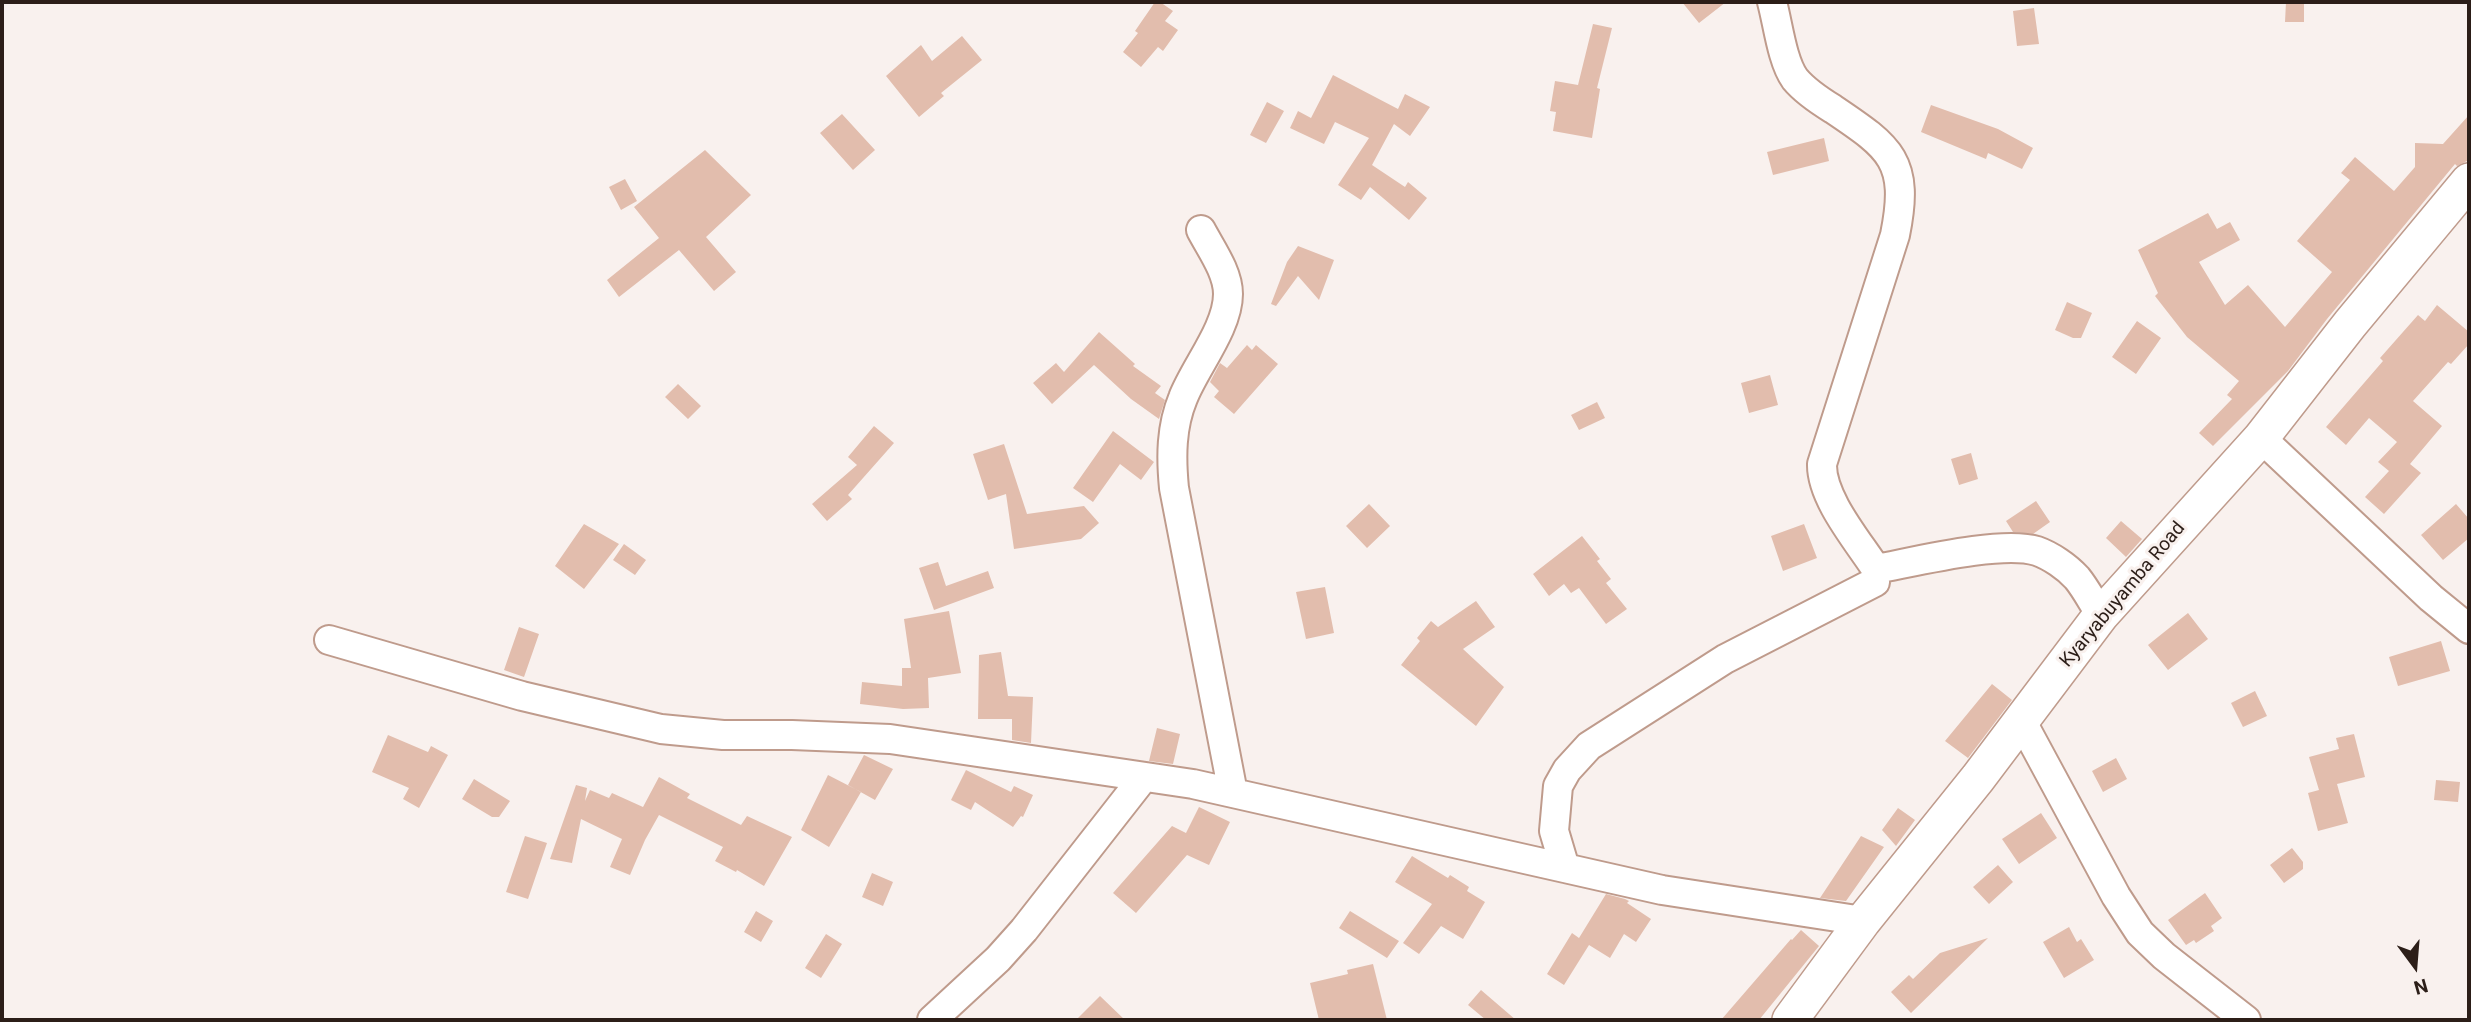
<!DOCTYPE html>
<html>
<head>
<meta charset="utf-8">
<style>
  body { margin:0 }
  #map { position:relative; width:2471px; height:1022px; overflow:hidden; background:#f9f1ee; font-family:Roboto,sans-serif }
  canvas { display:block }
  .frame { position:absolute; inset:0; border:4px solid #2c1e18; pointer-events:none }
  .north { position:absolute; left:2380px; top:931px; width:70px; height:70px; -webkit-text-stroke:5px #f9f1ee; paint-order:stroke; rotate:164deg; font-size:19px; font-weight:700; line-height:28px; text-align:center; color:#2c1e18 }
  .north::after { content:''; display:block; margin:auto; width:24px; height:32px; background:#2c1e18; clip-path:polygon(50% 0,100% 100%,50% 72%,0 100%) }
</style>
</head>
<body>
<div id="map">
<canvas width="2471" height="1022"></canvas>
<div class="frame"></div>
<div class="north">N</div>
</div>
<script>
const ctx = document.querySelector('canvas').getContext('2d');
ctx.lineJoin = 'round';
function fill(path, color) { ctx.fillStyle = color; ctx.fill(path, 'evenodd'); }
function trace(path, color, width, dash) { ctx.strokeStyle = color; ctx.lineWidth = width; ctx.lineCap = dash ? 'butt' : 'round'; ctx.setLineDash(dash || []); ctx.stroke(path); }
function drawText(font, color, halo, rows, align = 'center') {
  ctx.font = font + ' Roboto,sans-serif'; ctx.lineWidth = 6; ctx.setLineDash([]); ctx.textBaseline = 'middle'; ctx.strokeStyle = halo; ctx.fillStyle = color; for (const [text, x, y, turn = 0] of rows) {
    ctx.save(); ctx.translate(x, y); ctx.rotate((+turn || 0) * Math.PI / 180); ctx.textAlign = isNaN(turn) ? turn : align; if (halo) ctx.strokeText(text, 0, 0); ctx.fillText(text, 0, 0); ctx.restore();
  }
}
const building = new Path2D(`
  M 1155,2 L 1160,2 L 1173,11 L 1165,21 L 1178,30 L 1163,51 L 1158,47 L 1141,67 L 1123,52 L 1138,33 L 1135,31 Z
  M 1682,2 L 1726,2 L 1699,23 Z
  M 2286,2 L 2304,2 L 2304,22 L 2285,22 Z
  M 2034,8 L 2039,44 L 2017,46 L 2013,11 Z
  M 1593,24 L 1612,28 L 1597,88 L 1600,89 L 1592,138 L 1553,131 L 1556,112 L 1550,111 L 1555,81 L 1578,85 Z
  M 962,36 L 982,60 L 941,93 L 944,96 L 919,117 L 886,76 L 921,45 L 932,61 Z
  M 1333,75 L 1398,109 L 1405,94 L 1430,107 L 1410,136 L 1394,124 L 1372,165 L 1405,187 L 1408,182 L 1427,198 L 1409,220 L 1370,187 L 1361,200 L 1338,185 L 1369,138 L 1335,122 L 1324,144 L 1290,128 L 1298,111 L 1311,118 Z
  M 1267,102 L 1284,111 L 1266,143 L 1250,135 Z
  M 1931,105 L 1998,129 L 2033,148 L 2022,169 L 1988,153 L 1986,159 L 1921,132 Z
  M 842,114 L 875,150 L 853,170 L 820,133 Z
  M 2469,115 L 2469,160 L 2457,166 L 2455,164 L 2327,319 L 2288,371 L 2213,446 L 2199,433 L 2232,399 L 2227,395 L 2239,381 L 2187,337 L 2155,296 L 2158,293 L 2138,250 L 2208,213 L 2217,229 L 2230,222 L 2240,240 L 2199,262 L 2225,305 L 2248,285 L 2285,327 L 2332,272 L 2297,241 L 2350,180 L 2341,173 L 2355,157 L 2394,191 L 2415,167 L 2415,143 L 2443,144 Z
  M 1824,138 L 1829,161 L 1773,175 L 1767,152 Z
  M 705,150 L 751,195 L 706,237 L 736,272 L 714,291 L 679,250 L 619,297 L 607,280 L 659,238 L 634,207 Z
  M 625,179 L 637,201 L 621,210 L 609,187 Z
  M 1298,246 L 1334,260 L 1319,300 L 1298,276 L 1276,306 L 1271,304 L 1287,262 Z
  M 2067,302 L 2092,313 L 2081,338 L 2073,338 L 2055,330 Z
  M 2437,305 L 2469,332 L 2469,344 L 2451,364 L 2448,362 L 2413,401 L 2442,426 L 2410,464 L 2421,473 L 2384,514 L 2365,497 L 2389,471 L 2378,462 L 2397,442 L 2369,418 L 2346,445 L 2326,427 L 2383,361 L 2380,358 L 2418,315 L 2425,321 Z
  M 2137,321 L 2161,338 L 2136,374 L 2112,357 Z
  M 1099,332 L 1135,364 L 1133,366 L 1161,386 L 1155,393 L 1165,400 L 1159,419 L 1131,399 L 1094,365 L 1052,404 L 1033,383 L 1056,363 L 1064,372 Z
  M 1247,345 L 1252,350 L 1256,345 L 1278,364 L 1234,414 L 1214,397 L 1219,391 L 1210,382 L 1220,363 L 1227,368 Z
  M 1770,375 L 1778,405 L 1749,413 L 1741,383 Z
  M 678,384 L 701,406 L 688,419 L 665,397 Z
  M 1597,402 L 1605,418 L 1579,430 L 1571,415 Z
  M 874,426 L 894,443 L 848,495 L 852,499 L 827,521 L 812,504 L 857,465 L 848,457 Z
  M 1113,431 L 1154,462 L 1141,480 L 1120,464 L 1093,502 L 1073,488 Z
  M 1004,444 L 1027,514 L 1084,506 L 1099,523 L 1081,539 L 1014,549 L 1006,494 L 988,500 L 973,454 Z
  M 1971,453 L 1978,479 L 1959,485 L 1951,459 Z
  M 2036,501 L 2050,522 L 2033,534 L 2013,532 L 2006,521 Z
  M 1369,504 L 1390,526 L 1367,548 L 1346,526 Z
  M 2456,504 L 2469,519 L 2469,538 L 2443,560 L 2421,535 Z
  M 2121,521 L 2142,539 L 2126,557 L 2106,538 Z
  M 584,524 L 619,544 L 584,589 L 555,566 Z
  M 1804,524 L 1817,558 L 1783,571 L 1771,536 Z
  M 1582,536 L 1600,559 L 1597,561 L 1611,579 L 1606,583 L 1627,609 L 1606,624 L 1579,588 L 1571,593 L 1564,584 L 1549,596 L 1533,574 Z
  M 624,544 L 646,560 L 635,575 L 613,560 Z
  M 938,562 L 946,586 L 988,571 L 994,588 L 934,610 L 919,568 Z
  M 1325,587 L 1334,633 L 1306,639 L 1296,592 Z
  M 1476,601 L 1495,627 L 1463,649 L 1504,687 L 1476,726 L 1401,665 L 1420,641 L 1417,638 L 1431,621 L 1438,627 Z
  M 949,611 L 961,673 L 928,678 L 929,708 L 903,709 L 860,704 L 862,682 L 902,686 L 902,668 L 911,668 L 904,619 Z
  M 2188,613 L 2208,639 L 2168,670 L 2148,645 Z
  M 519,627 L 539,634 L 524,677 L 504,670 Z
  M 2441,641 L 2450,671 L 2398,686 L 2389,657 Z
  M 1001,652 L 1008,696 L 1033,697 L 1031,743 L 1012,740 L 1012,719 L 978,719 L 979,655 Z
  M 1992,684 L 2012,700 L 1968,758 L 1945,741 Z
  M 2255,691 L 2267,716 L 2243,727 L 2231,703 Z
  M 1157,728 L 1180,734 L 1173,764 L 1149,761 Z
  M 2354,734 L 2365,777 L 2337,784 L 2348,823 L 2318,831 L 2308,793 L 2319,790 L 2309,757 L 2339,749 L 2336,738 Z
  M 388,735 L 428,752 L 431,746 L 448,755 L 419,808 L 403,799 L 409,788 L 372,772 Z
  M 864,755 L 893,769 L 875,800 L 848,785 Z
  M 2116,758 L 2127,779 L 2103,792 L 2092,771 Z
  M 966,770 L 1011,792 L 1014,786 L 1033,795 L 1023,817 L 1021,816 L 1013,827 L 975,802 L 971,810 L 951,800 Z
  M 828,775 L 861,792 L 829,847 L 801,830 Z
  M 659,777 L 690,794 L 687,798 L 741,825 L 747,816 L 792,837 L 764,886 L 737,870 L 736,872 L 715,861 L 723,847 L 659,815 L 645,840 L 630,875 L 610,867 L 622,839 L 581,819 L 572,863 L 550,859 L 576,785 L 587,788 L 585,801 L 590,790 L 609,798 L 612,793 L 643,807 Z
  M 474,779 L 510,801 L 499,817 L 492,817 L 462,799 Z
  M 2436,780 L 2460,782 L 2458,802 L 2434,800 Z
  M 1199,807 L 1230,822 L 1209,865 L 1187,855 L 1136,913 L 1113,893 L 1172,826 L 1186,833 Z
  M 1898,808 L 1915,820 L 1896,846 L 1882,830 Z
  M 2041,813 L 2057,838 L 2019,864 L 2002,839 Z
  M 525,836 L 547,843 L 528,899 L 506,892 Z
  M 1861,836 L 1884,847 L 1846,901 L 1820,898 Z
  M 2292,848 L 2303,862 L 2303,869 L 2284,883 L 2270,865 Z
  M 1412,856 L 1448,878 L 1450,875 L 1469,887 L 1467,891 L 1485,902 L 1463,939 L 1441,926 L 1419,954 L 1403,943 L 1432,904 L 1395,882 Z
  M 1998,865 L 2013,882 L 1989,904 L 1973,887 Z
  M 872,873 L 893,882 L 883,906 L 862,897 Z
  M 2205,893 L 2222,918 L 2211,926 L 2214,931 L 2196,943 L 2194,940 L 2186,945 L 2168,920 Z
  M 1606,894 L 1625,899 L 1629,901 L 1627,903 L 1651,919 L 1636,942 L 1624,934 L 1610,958 L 1589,945 L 1564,985 L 1547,974 L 1572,933 L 1579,938 Z
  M 756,911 L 773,921 L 761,942 L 744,932 Z
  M 1350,911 L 1399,941 L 1387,958 L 1339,928 Z
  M 2069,927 L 2077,942 L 2081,939 L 2094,960 L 2064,978 L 2043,942 Z
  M 1801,930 L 1819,946 L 1759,1020 L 1721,1020 L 1791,939 L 1792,940 Z
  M 826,934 L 842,944 L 821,978 L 805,968 Z
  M 1988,938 L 1911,1013 L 1891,992 L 1909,975 L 1913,979 L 1940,953 Z
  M 1373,964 L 1387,1020 L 1319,1020 L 1310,983 L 1348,974 L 1347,970 Z
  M 1481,990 L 1516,1020 L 1486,1020 L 1468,1005 Z
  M 1100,996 L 1125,1020 L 1076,1020 Z`);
const minor = new Path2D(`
  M 1772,2 C 1778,24 1782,61 1795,79 C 1805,91 1820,101 1833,109 C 1891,148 1910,161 1895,235 L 1822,464 C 1821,498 1858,541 1876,569
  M 1201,230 C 1211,249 1228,272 1228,294 C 1228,328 1195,367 1183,398 C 1171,427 1171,457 1174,488 L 1233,793
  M 2261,438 L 2431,598 L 2469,629
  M 329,640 L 522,696 L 661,729 L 723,735 L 792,735 L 890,739 L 1193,784 L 1662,890 L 1863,921
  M 2021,720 L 2116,896 L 2140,933 L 2164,956 L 2246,1020
  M 1565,868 L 1554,831 L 1558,786 L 1567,770 L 1589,746 L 1725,659 L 1875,582 L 1876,569 C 1914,562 2001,540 2037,551 C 2051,556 2067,567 2077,578 C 2086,589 2093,603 2101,615
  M 932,1020 L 998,959 L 1024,930 L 1143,778`);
const tertiary = new Path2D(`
  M 1790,1020 L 1863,921 L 1978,778 L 2101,615 L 2261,438 L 2350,324 L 2469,181`);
const streetNames = [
  ["Kyaryabuyamba Road",2123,595,-50]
];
fill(building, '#e2bdad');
trace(minor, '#bf9b8c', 32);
trace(tertiary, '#bf9b8c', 38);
trace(minor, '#fff', 28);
trace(tertiary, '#fff', 35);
drawText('19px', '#2c1e18', '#f9f1ee', streetNames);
</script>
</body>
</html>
